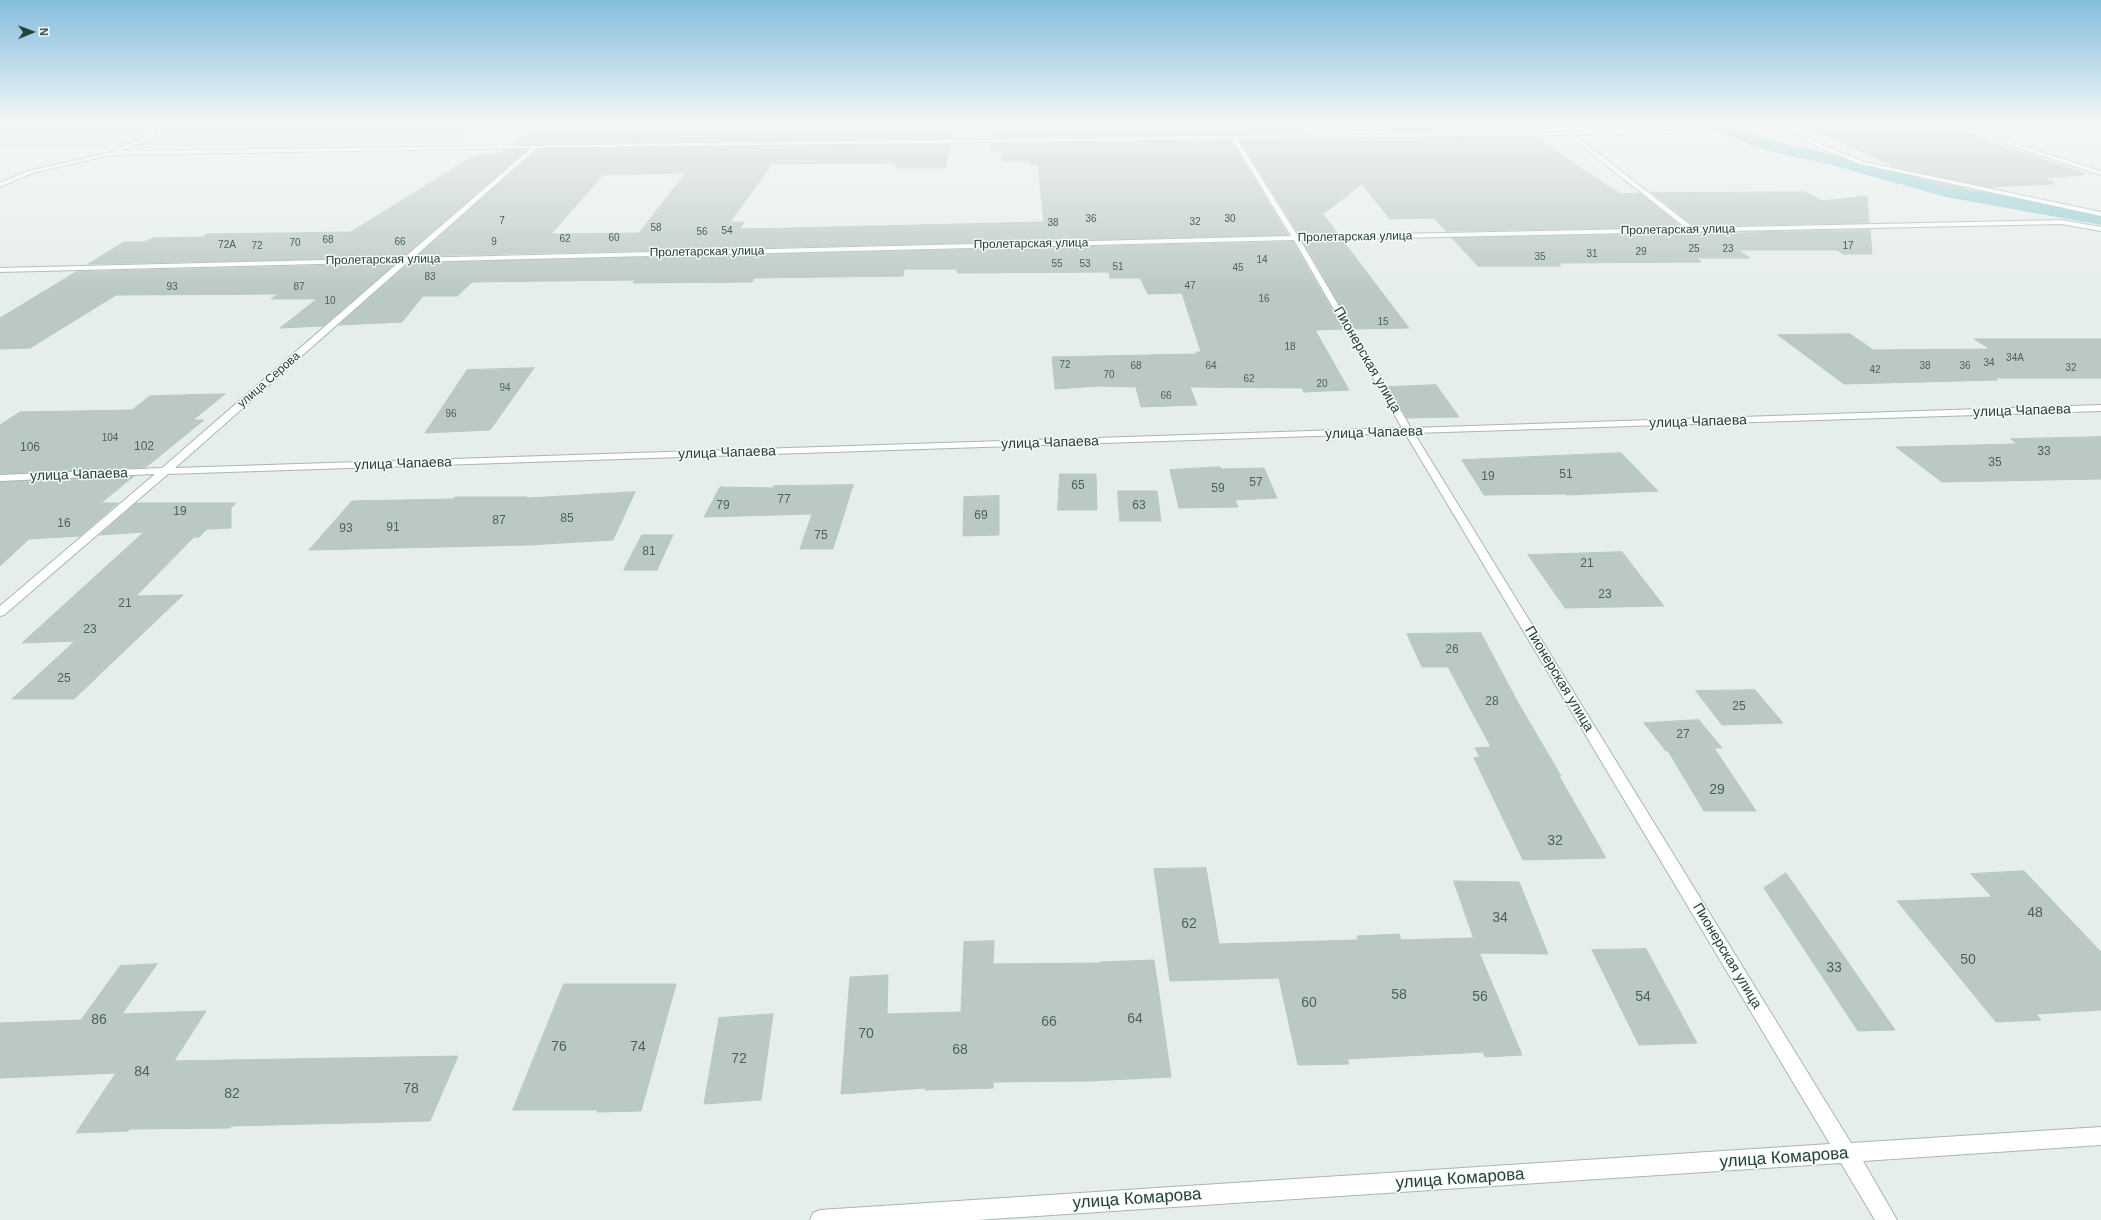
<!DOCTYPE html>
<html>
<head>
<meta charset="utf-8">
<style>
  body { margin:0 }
  #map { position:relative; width:2101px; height:1220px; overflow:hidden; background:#e6eeea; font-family:Arial,sans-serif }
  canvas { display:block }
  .north { position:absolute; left:12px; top:12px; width:40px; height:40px; -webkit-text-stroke:3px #f6faf8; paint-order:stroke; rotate:89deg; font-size:11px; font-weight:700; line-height:16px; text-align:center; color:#254037 }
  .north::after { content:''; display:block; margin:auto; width:14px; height:18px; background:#254037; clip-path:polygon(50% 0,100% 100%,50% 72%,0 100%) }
</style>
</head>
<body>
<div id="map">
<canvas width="2101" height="1220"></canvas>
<div class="north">N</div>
</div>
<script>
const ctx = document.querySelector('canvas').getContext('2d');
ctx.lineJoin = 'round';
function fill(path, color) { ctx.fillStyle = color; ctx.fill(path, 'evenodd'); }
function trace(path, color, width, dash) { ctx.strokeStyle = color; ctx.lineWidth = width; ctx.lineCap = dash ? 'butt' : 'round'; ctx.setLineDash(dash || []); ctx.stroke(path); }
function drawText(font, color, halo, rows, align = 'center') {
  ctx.font = font + ' Arial,sans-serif'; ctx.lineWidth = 3; ctx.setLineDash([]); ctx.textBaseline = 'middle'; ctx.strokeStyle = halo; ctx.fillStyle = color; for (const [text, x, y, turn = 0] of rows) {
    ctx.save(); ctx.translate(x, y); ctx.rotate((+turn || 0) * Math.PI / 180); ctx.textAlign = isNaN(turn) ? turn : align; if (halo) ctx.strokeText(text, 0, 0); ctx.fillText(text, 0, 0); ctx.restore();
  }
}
const built = new Path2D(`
  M 0,123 L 489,123 L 454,144 L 0,148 Z`);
const canal = new Path2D(`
  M 1702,123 L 1725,123 L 1770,140 L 1846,158 L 1955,187 L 2101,213 L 2101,225 L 1946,197 L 1835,166 L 1758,148 L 1704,126 Z`);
const building = new Path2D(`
  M 840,123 L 839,127 L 955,127 L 952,138 L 512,144 L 527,132 L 654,131 L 661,124 Z
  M 993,123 L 1299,123 L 1309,133 L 992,138 Z
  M 1378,123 L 1515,123 L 1526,130 L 1387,132 Z
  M 1797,123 L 1941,123 L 1978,136 L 1977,138 L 2084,173 L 2084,175 L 2041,178 L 2053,182 L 2053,184 L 1988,187 L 1899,168 Z
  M 1956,123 L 1980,123 L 1979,130 Z
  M 1535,137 L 1620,194 L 1640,193 L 1682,227 L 1446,231 L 1434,218 L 1390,219 L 1362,184 L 1323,214 L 1338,234 L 1299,234 L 1240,140 Z
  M 1231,141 L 1288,235 L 417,256 L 538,149 L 951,144 L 945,168 L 895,168 L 896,163 L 772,164 L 730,222 L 744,222 L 740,229 L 790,228 L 1044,222 L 1038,165 L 1031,165 L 1031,161 L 1002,161 L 1002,152 L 991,152 L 991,144 ZM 686,173 L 639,233 L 551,234 L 603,175 Z
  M 504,150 L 527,150 L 403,257 L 88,264 L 124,242 L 144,242 L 153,238 L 202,237 L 207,234 L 351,232 L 475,155 L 499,154 Z
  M 1926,180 L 1964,188 L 1946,189 Z
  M 1805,192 L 1823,201 L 1867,196 L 1869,223 L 1694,226 L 1652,193 Z
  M 1870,230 L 1872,254 L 1843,254 L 1837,250 L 1738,250 L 1750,258 L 1697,258 L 1701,262 L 1558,263 L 1561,266 L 1478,266 L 1452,238 Z
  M 1303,241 L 1343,241 L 1409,328 L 1354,329 Z
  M 1293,242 L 1343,329 L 1315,330 L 1349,390 L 1304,392 L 1302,388 L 1190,387 L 1197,405 L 1141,407 L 1136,387 L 1099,386 L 1055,389 L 1052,357 L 1197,354 L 1196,352 L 1201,352 L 1182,293 L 1148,294 L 1140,278 L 1110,278 L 1109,272 L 958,273 L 956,269 L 904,269 L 903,276 L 754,278 L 752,282 L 633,283 L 635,280 L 472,282 L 457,296 L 423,296 L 402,322 L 339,325 L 409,263 Z
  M 395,264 L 323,326 L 280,328 L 317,299 L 271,299 L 278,294 L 116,295 L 30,348 L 0,349 L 0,318 L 76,272 Z
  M 1850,334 L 1873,350 L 1990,349 L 1974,339 L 2101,339 L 2101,378 L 1995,378 L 1998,380 L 1844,384 L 1778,335 Z
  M 534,368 L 490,430 L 425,433 L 467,370 Z
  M 1436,385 L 1459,417 L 1407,418 L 1388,387 Z
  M 225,394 L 193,420 L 204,420 L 146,467 L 0,474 L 0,425 L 20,412 L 132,410 L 150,396 Z
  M 2101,437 L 2101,479 L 1942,482 L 1896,447 L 2017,444 L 2011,439 Z
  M 1621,453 L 1658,491 L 1567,495 L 1565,494 L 1484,495 L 1462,460 Z
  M 1220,467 L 1222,469 L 1264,468 L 1277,498 L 1235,500 L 1238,507 L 1179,508 L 1170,470 Z
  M 1060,474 L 1096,474 L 1097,510 L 1058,510 Z
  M 134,476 L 101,503 L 118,503 L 80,536 L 29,539 L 0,566 L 0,482 Z
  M 853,485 L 833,549 L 800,549 L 812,514 L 704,517 L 720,487 L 773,488 L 774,486 Z
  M 1118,491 L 1157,491 L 1161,521 L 1120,521 Z
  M 635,492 L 613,540 L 528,545 L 309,550 L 352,501 L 454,499 L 455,497 L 527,497 L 526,498 Z
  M 999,496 L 999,535 L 963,536 L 964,497 Z
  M 136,503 L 236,503 L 231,508 L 231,528 L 207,529 L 199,537 L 194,537 L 136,596 L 183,595 L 74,699 L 12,699 L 75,641 L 22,643 L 144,532 L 100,535 Z
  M 642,535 L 673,535 L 657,570 L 624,570 Z
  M 1622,552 L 1664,606 L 1565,608 L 1528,555 Z
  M 1481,633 L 1517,701 L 1561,776 L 1559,776 L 1606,858 L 1523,860 L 1474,758 L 1480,757 L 1475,748 L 1491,747 L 1448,667 L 1422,667 L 1407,634 Z
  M 1755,690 L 1783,723 L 1722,725 L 1696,691 Z
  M 1699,720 L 1722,748 L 1714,748 L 1756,811 L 1704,811 L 1668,751 L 1666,751 L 1644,723 Z
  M 1206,868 L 1219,944 L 1358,940 L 1357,936 L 1399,934 L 1401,940 L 1473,938 L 1522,1055 L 1485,1057 L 1483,1052 L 1347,1059 L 1349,1064 L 1298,1065 L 1279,978 L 1170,981 L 1154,869 Z
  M 2024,871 L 2101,952 L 2101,1010 L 2036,1014 L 2041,1020 L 1996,1022 L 1897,901 L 1992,897 L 1971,874 Z
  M 1786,873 L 1895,1030 L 1858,1031 L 1764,888 Z
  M 1454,881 L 1519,882 L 1548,954 L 1479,953 Z
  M 994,941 L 993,964 L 1101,963 L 1101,962 L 1154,960 L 1171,1077 L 1087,1081 L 993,1082 L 993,1088 L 925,1090 L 926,1088 L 841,1094 L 850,977 L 888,975 L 887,1014 L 961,1012 L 964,942 Z
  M 1646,949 L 1697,1043 L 1639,1045 L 1592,950 Z
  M 157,964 L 122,1014 L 206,1011 L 174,1061 L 458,1056 L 430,1121 L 231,1126 L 230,1128 L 130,1129 L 128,1131 L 76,1133 L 116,1073 L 0,1078 L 0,1023 L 81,1020 L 120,966 Z
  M 564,984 L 676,984 L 641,1111 L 597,1112 L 598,1110 L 513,1110 Z
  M 773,1014 L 761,1100 L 704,1104 L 719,1018 Z`);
const minor = new Path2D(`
  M 135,123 L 150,125 L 157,132 L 141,143 L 119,151 L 1671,130 L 1673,133 L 1575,135 L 1694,228 L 2061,220 L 2101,227 L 2101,231 L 2061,224 L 1300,240 L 1411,428 L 2101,405 L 2101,411 L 1414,433 L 1851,1143 L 2101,1127 L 2101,1145 L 1863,1161 L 1897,1220 L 1875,1220 L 1841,1163 L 976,1220 L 810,1220 L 813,1213 L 820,1210 L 1830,1144 L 1405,433 L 168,474 L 4,615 L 0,616 L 0,606 L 155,474 L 0,481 L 0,475 L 162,468 L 399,262 L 0,272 L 0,268 L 404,258 L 531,148 L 111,155 L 32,173 L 0,187 L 0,183 L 28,171 L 116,151 L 115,149 L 137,141 L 151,132 L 146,127 ZM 1568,135 L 1686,228 L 1298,236 L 1237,139 ZM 1232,139 L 1291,236 L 413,258 L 537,148 ZM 1294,240 L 1402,428 L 175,468 L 408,262 Z
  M 1761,123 L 1768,123 L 1864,162 L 2101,212 L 2101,216 L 1860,164 Z
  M 1942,123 L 1950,123 L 2101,171 L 2101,175 Z`);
const rail = new Path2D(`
  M 0,125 L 18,123`);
const farNumbernames = [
  ["36",1091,219],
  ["30",1230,219],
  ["7",502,221],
  ["32",1195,222],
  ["38",1053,223],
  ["58",656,228],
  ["54",727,231],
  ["56",702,232],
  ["60",614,238],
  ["62",565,239],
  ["68",328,240],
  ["66",400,242],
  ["9",494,242],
  ["70",295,243],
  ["72А",227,245],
  ["72",257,246],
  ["17",1848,246],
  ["25",1694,249],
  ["23",1728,249],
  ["29",1641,252],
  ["31",1592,254],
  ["35",1540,257],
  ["14",1262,260],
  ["55",1057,264],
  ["53",1085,264],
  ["51",1118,267],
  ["45",1238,268],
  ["83",430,277],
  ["47",1190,286],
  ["93",172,287],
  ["87",299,287],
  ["16",1264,299],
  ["10",330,301],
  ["15",1383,322],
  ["18",1290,347],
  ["34А",2015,358],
  ["34",1989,363],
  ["72",1065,365],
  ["68",1136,366],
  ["64",1211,366],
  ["38",1925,366],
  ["36",1965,366],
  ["32",2071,368],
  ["42",1875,370],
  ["70",1109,375],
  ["62",1249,379],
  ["20",1322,384],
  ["94",505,388],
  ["66",1166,396],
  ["96",451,414],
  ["104",110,438]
];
const farStreetnames = [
  ["Пролетарская улица",1678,230,-1],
  ["Пролетарская улица",1355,237,-1],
  ["Пролетарская улица",1031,244,-1],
  ["Пролетарская улица",707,252,-1],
  ["Пролетарская улица",383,260,-1],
  ["улица Серова",269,380,-41]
];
const numberNames = [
  ["102",144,447],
  ["106",30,448],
  ["33",2044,452],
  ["35",1995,463],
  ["51",1566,475],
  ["19",1488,477],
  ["57",1256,483],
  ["65",1078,486],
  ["59",1218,489],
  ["77",784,500],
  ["79",723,506],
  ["63",1139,506],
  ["19",180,512],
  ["69",981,516],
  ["85",567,519],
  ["87",499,521],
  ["16",64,524],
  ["91",393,528],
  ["93",346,529],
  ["75",821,536],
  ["81",649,552],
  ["21",1587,564],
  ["23",1605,595],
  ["21",125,604],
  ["23",90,630],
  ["26",1452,650],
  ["25",64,679],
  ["28",1492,702],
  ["25",1739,707],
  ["27",1683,735]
];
const streetNames = [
  ["Пионерская улица",1367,360,60],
  ["улица Чапаева",2022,411,-2],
  ["улица Чапаева",1698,422,-2],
  ["улица Чапаева",1374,433,-2],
  ["улица Чапаева",1050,443,-2],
  ["улица Чапаева",727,453,-2],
  ["улица Чапаева",403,464,-2],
  ["улица Чапаева",79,475,-2],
  ["Пионерская улица",1559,679,59],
  ["Пионерская улица",1727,956,59]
];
const nearNumbernames = [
  ["29",1717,790],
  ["32",1555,841],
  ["48",2035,913],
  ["34",1500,918],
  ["62",1189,924],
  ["50",1968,960],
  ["33",1834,968],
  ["58",1399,995],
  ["56",1480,997],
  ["54",1643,997],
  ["60",1309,1003],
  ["64",1135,1019],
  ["86",99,1020],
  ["66",1049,1022],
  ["70",866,1034],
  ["76",559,1047],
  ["74",638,1047],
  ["68",960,1050],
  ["72",739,1059],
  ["84",142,1072],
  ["78",411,1089],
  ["82",232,1094]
];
const nearStreetnames = [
  ["улица Комарова",1784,1158,-4],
  ["улица Комарова",1460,1179,-4],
  ["улица Комарова",1137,1199,-4]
];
fill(built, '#d4ded9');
fill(canal, '#91cad0');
fill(building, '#bbc9c3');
trace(building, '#b8c8c0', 1);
trace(minor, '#a8b6b1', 2);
fill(minor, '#fff');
trace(rail, '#607b72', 1.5, [4, 2]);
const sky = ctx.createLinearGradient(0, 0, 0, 294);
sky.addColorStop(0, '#85bdde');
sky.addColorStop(0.42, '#f4f7f6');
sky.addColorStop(1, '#f4f7f600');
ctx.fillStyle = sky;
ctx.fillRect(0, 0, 2101, 294);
drawText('10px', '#4a625a', null, farNumbernames);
drawText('12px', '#254037', '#f6faf8', farStreetnames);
drawText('12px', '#4a625a', null, numberNames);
drawText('14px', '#254037', '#f6faf8', streetNames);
drawText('14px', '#4a625a', null, nearNumbernames);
drawText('17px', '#254037', '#f6faf8', nearStreetnames);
</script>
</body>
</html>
